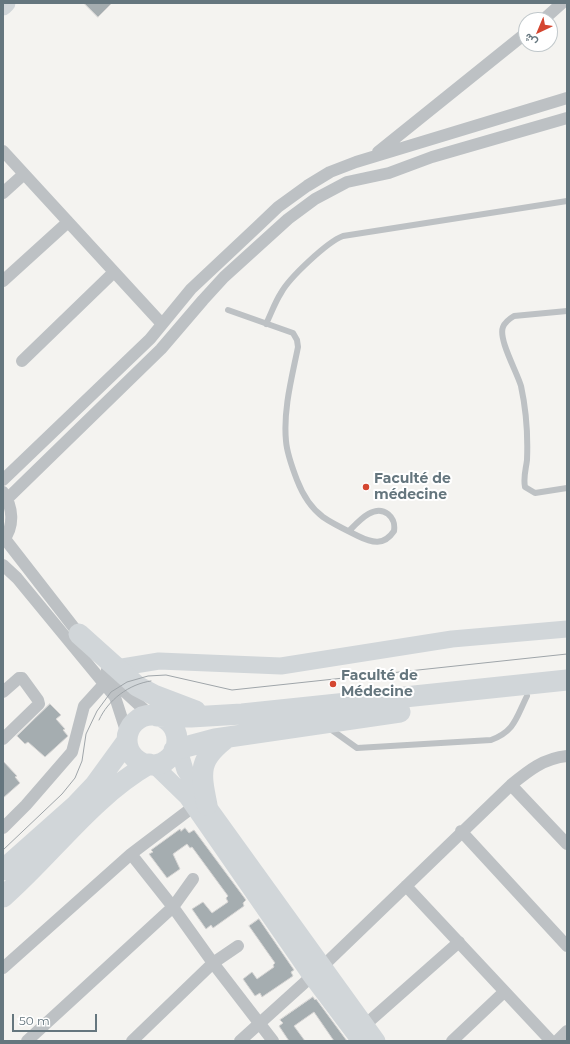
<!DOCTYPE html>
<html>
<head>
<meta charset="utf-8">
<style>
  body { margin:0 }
  #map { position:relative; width:570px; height:1044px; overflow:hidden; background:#f4f3f0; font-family:Montserrat,Vazirmatn,sans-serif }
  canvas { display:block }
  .frame { position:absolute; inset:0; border:4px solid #65767e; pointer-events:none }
  .north { position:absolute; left:518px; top:12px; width:40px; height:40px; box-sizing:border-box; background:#fff; border:1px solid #c1c8cb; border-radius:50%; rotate:224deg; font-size:11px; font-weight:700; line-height:16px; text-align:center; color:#65767e }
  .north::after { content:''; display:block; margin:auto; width:14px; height:18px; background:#d44630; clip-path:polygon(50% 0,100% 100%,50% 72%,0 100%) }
  .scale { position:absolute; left:12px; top:1014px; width:85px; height:18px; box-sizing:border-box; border:2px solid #65767e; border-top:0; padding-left:5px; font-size:12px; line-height:14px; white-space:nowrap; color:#65767e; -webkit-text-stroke:3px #fff; paint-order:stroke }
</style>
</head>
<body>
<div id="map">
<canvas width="570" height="1044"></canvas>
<div class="frame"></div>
<div class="north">ش</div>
<div class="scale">50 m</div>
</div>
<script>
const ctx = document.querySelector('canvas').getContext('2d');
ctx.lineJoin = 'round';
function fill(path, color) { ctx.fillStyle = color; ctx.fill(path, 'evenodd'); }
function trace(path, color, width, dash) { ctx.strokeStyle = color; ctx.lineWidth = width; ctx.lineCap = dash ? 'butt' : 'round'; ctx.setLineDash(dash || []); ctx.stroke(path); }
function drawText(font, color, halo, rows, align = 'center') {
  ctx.font = font + ' Montserrat,sans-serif'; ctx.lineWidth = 4; ctx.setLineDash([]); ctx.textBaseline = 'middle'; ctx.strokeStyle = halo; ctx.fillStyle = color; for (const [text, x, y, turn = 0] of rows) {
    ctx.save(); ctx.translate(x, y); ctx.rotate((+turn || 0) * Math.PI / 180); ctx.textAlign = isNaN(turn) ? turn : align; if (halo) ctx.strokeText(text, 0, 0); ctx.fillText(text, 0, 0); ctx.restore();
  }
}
const building = new Path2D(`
  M 84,3 L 112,3 L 98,17 Z
  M 50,704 L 61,715 L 56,719 L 65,729 L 63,730 L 68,736 L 45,757 L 28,742 L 25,744 L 17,736 Z
  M 3,761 L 17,776 L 15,777 L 20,783 L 3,798 Z
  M 185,828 L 189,833 L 194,830 L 246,900 L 243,903 L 244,906 L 213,928 L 211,925 L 206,929 L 192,909 L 203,902 L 212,913 L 228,902 L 226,898 L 228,896 L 192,847 L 190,848 L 187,844 L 173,854 L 180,869 L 167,878 L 149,854 L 153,852 L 151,850 L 180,829 L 181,831 Z
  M 259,919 L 294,970 L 291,972 L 293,976 L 262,997 L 260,993 L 255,996 L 243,979 L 252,972 L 257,979 L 274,967 L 273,965 L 275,963 L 249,926 Z
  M 313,997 L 315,1000 L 316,999 L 347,1041 L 334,1041 L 314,1012 L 294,1026 L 305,1041 L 289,1041 L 279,1026 L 283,1023 L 280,1020 Z`);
const lane = new Path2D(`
  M 228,310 L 293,333 L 297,340 L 298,347 C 292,377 283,410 286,441 C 287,454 292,467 297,480 C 302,493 311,508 323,517 C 333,524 346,530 358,536 C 372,543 384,546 394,531 C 395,524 394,519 388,514 C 374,503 358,522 349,531
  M 567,311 L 514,316 C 509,319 505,322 503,327 C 498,339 517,372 521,386 C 526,409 528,436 527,460 C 526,469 523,477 525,487 L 535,493 L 567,488
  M 266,324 C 271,314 275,302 281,293 C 289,278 327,242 343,236 L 567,201
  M 329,728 L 357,748 L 491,740 C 515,731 516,718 527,696`);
const street = new Path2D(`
  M 543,20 L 562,3
  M 3,151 L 162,324
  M 378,152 L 526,33
  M 3,193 L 24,174
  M 3,281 L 68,222
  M 22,361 L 113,273
  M 3,480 L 150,339 L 191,289 L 257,227 L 278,207 L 307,186 L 330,172 L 356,162 L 567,98
  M 8,498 L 161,349 L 203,300 L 224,277 L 288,219 L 315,199 L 347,182 L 389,173 L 432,157 L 567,118
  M 5,539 L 82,638
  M 3,541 C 15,526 13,507 3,492
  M 3,565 L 17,578 L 115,697 L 127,734
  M 107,670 L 124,691 L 150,715
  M 3,692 L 19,678 L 22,678 L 38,700 L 39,704 L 3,739
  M 511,785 L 567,844
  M 3,828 L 26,805 L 72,752 L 84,706 L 104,684
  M 461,831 L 567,946
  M 131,854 L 173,907 L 213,963 L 273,1041
  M 406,886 L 551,1041
  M 3,968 L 131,854 L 193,807
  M 365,1025 L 459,942
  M 27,1041 L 173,907 L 193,879
  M 132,1041 L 213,963 L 238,946
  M 240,1041 L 323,966 L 511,785 C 528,771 544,758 567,756
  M 452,1041 L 504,992
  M 557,1041 L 567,1031`);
const secondary = new Path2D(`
  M 116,668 L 159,661 L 281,666 L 452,639 L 567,629
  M 176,740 L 185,770 L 207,805 L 377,1041
  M 153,764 L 187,797 L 311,976 L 360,1041`);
const primary = new Path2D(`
  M 3,6 L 6,3`);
const highway = new Path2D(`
  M 79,634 L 137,686 L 154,695 L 196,711
  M127 740a25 25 0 1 1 50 0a25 25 0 1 1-50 0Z
  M 157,716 L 191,717 L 242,714 L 567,680
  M 174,750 L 215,739 L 400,712
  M 207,805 C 200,771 198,759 228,737
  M 3,870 L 76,805 L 95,785 L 127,741
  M 3,897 C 52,854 92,797 149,764`);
const tram = new Path2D(`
  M 99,720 C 108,700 129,684 151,681
  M 3,850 L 62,794 L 75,778 L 82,761 L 86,734 L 97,711 L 111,692 L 127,682 L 148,676 L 166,675 L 232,690 L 567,654`);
const markers = [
  [366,487,4,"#d44630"],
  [333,684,4,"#d44630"]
];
const poiNames = [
  ["Faculté de",374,479],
  ["médecine",374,495],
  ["Faculté de",341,676],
  ["Médecine",341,692]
];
fill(building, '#a5adb0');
trace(building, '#d5d4d3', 1);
trace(lane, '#bdc1c4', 6);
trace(street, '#bdc1c4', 12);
trace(secondary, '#d1d6d9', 17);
trace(primary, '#d1d6d9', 19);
trace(highway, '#d1d6d9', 21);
trace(tram, '#9fa5a9', 1);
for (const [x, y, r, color] of markers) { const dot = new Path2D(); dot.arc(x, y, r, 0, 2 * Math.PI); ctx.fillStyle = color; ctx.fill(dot); trace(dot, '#fff', 1.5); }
drawText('bold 14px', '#65767e', '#fff', poiNames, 'left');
</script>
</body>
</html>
